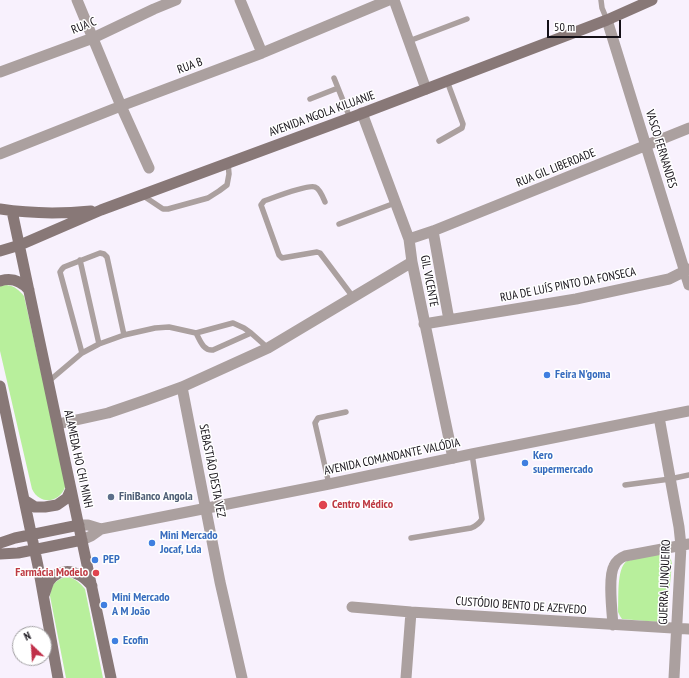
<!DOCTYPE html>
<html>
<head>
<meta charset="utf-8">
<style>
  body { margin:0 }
  #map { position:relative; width:689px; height:678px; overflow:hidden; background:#f8f1fd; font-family:"PT Sans Narrow",sans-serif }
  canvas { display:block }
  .north { position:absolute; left:12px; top:626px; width:40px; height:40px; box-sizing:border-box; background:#fff; border:1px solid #a19fa2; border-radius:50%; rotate:335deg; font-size:11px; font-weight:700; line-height:16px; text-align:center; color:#141017 }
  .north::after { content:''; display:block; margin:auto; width:14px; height:18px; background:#c02f49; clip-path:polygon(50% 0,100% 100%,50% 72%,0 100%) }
  .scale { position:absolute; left:547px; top:20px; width:74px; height:18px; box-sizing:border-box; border:2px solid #141017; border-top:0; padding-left:5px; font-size:12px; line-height:14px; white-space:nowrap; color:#141017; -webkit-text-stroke:3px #fff; paint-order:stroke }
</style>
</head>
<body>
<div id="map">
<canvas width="689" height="678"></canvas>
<div class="north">N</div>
<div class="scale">50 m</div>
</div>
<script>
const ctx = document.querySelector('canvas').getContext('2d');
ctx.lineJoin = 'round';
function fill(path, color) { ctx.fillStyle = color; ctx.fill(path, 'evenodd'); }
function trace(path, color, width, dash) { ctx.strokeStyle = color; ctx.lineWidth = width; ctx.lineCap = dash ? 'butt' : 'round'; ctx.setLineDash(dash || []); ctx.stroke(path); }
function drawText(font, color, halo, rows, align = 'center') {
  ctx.font = font + ' "PT Sans Narrow",sans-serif'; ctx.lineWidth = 3; ctx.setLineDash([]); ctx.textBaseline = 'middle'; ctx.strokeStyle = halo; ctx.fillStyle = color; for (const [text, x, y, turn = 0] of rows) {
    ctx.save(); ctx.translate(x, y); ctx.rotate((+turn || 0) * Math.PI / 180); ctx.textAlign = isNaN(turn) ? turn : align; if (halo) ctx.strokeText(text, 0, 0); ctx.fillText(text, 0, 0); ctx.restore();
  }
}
const green = new Path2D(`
  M 6,285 C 15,286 19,290 24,296 L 64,474 C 65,479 66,483 65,487 C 62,497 50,504 40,498 C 36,496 34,493 32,489 L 0,351 L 0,286 Z
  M 664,552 C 670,555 671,558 672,564 L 667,614 C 665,619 663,621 658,622 L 622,619 L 620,616 L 618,612 C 619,600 616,568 627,561 Z
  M 66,577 C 75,578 79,582 85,589 L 103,678 L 66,678 L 50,596 C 51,585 55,580 66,577 Z`);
const service = new Path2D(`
  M 601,0 L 602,8 L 607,20
  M 409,41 L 467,19
  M 334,78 L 350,118
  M 310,99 L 338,88
  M 439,141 L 462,128 L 463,124 L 447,81
  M 142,195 L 163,209 L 168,209 L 208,198 L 219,191 L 227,185 L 229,174 L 228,163
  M 325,202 C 323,197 320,189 315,187 C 307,184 273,198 264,201 L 261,205 L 279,255 L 282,258 L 317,252 L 320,253 L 353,297
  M 339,224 L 395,203
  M 80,260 L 99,344
  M 196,333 C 200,340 203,351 213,350 L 251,333
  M 82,353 L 60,272 L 62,269 L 64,267 L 100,253 L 104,254 L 107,257 L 124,335
  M 49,381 L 82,353 L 99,344 L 124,335 L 155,328 L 169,327 L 196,333 L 233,323 L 244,328 L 251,333 L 268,348
  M 329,484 L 315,423 L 318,418 L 346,412
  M 625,485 L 670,479 L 689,475
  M 411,538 L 471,528 C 476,526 479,524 482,519 L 472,454`);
const minor = new Path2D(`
  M 77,0 L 121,106 L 149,168
  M 240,0 L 262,53
  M 394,0 L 426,89
  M 607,20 L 689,285
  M 0,72 L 93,38 L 154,9 L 176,0
  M 362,113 L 409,239 L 412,262 L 453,458
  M 0,154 L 121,106 L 262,53 L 389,0
  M 433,231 L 449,320
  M 409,239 L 433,231 L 689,128
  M 424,324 L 576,299 L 669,279 L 689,269
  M 182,387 L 220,582 L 242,678
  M 659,417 L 679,527 L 681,546 L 674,678
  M 58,424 L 108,413 L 146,400 L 182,387 L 268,348 L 412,262
  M 352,607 L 411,612 L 689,629
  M 613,625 C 612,612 608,576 614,566 C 616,561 620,558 625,556 L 689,544
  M 406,678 L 411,612`);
const tertiary = new Path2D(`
  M 79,525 L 88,525 L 101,529
  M 82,540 L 91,536 L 101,529 L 329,484 L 472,454 L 689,411`);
const secondary = new Path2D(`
  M 0,209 C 32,214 59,214 91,211
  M 12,211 L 111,678
  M 0,251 L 20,245 L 101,210 L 350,118 L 607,20 L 652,0
  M 0,281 C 12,277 21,281 29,290
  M 0,386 L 38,566 L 58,678
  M 24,500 L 35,507 L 45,507 L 57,505 L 67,498 L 71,489
  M 0,543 L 15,538 L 79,525
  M 0,554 L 18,553 L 82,540
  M 44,595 C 46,591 47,584 50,580 C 58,571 69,569 79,575 C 84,577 88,582 92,586`);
const markers = [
  [547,375,4,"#3f7fe0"],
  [525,463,4,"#3f7fe0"],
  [111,497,4,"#5c6f8a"],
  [323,505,5,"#e0444e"],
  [152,543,4,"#3f7fe0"],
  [95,560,4,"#3f7fe0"],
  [96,573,4,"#e0444e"],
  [104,605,4,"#3f7fe0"],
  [115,641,4,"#3f7fe0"]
];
const streetNames = [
  ["RUA C",84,26,-22],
  ["RUA B",190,66,-20],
  ["AVENIDA NGOLA KILUANJE",322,114,-20],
  ["VASCO FERNANDES",661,149,73],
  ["RUA GIL LIBERDADE",556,168,-22],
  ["GIL VICENTE",429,281,79],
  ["RUA DE LUÍS PINTO DA FONSECA",568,285,-11],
  ["AVENIDA COMANDANTE VALÓDIA",392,457,-12],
  ["ALAMEDA HO CHI MINH",78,459,78],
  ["SEBASTIÃO DESTA VEZ",212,471,79],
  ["GUERRA JUNQUEIRO",665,582,-88],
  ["CUSTÓDIO BENTO DE AZEVEDO",521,606,4]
];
const shopNames = [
  ["Feira N'goma",555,375],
  ["Kero",533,456],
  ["supermercado",533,470],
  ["Mini Mercado",160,536],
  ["Jocaf, Lda",160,550],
  ["PEP",103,560],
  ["Mini Mercado",112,598],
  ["A M João",112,612],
  ["Ecofin",123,641]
];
const serviceNames = [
  ["FiniBanco Angola",119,497]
];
const healthNames = [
  ["Centro Médico",332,505],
  ["Farmácia Modelo",88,573,"right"]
];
fill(green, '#b8ef9c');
trace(service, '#aba09f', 5.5);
trace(minor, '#aba09f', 11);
trace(tertiary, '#aba09f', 11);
trace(secondary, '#887877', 11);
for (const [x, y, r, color] of markers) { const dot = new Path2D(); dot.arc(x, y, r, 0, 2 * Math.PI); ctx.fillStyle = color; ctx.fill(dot); trace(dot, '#fff', 1.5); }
drawText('12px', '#141017', '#fff', streetNames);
drawText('bold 12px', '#366cbe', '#fff', shopNames, 'left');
drawText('bold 12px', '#4e5e75', '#fff', serviceNames, 'left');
drawText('bold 12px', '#be3a42', '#fff', healthNames, 'left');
</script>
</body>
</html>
